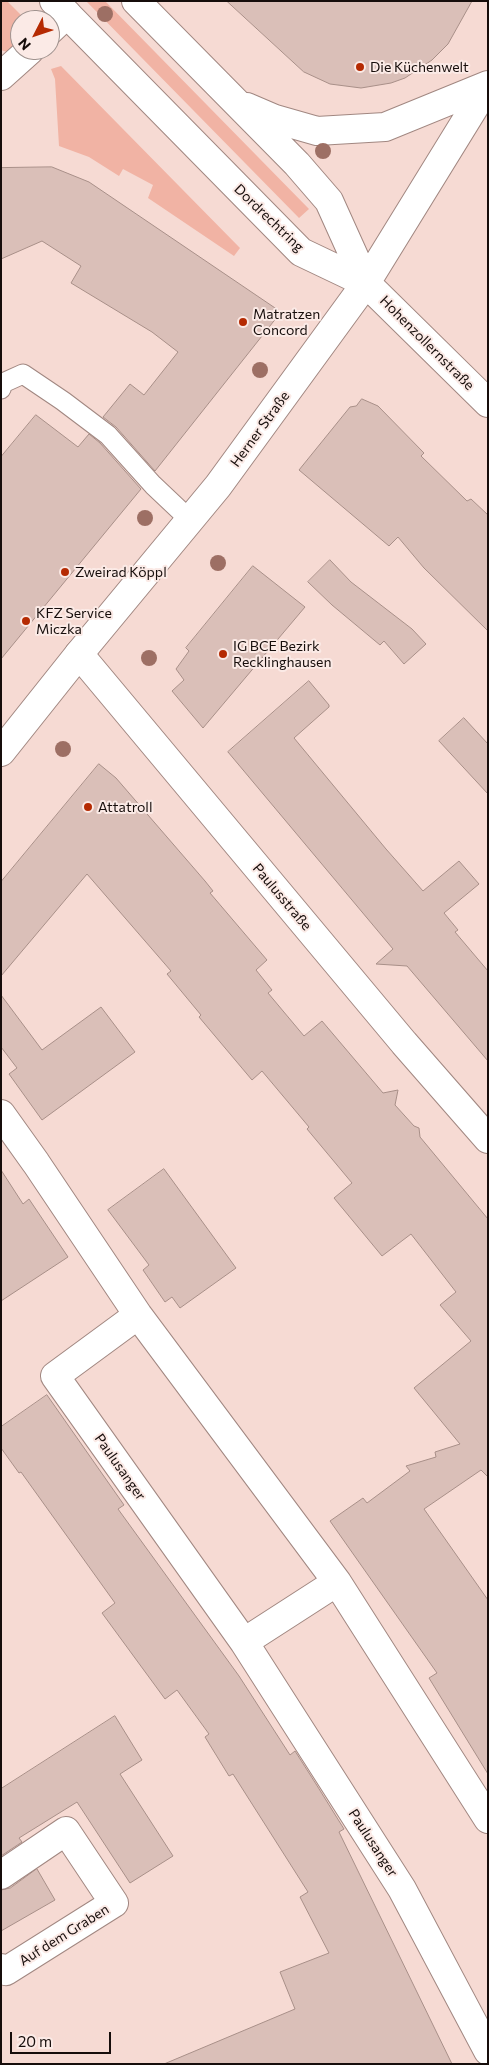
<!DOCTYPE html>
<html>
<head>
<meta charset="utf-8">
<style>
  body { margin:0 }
  #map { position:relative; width:489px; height:2065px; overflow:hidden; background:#f6dad3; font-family:Commissioner,sans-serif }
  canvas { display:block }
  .frame { position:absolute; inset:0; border:2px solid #160d0b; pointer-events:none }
  .north { position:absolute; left:10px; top:10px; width:50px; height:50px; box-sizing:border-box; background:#fbeae6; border:1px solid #9f928e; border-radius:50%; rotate:229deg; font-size:14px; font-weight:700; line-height:20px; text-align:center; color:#160d0b }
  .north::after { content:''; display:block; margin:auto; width:18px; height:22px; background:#b52a02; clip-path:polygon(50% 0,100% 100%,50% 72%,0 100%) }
  .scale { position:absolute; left:10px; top:2032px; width:101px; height:22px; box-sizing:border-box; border:2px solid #160d0b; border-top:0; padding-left:6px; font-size:15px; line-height:18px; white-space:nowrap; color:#160d0b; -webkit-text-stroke:4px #fbeae6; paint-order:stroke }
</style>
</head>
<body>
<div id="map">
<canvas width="489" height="2065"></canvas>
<div class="frame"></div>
<div class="north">N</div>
<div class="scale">20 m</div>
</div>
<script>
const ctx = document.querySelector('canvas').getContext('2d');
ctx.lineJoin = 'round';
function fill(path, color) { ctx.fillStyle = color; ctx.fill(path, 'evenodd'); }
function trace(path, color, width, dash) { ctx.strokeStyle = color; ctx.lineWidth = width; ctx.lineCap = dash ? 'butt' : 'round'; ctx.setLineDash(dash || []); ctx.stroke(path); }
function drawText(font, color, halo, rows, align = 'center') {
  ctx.font = font + ' Commissioner,sans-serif'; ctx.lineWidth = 4; ctx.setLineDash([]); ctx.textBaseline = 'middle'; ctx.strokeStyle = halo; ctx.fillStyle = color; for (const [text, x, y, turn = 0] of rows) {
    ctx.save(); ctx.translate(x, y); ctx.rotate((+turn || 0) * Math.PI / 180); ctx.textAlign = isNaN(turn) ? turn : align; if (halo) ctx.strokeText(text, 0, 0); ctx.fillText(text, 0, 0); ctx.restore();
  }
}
const green = new Path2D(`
  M 1,1 L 7,1 L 26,20 L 20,20 L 20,39 L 7,52 L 1,50 Z
  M 86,1 L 105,1 L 309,209 L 299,218 Z
  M 61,66 L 240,248 L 234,256 L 148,198 L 153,185 L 123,169 L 119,176 L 89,157 L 59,146 L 55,79 L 51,69 Z`);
const building = new Path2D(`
  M 227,1 L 472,1 L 448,44 L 432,60 L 405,78 L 391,83 L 361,88 L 330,84 L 304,72 Z
  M 52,167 L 89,182 L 281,312 L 155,471 L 116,427 L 103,417 L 130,384 L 144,395 L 178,352 L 152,332 L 71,283 L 81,266 L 42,241 L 1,259 L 1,168 Z
  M 362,399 L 378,406 L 424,453 L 421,456 L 467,501 L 471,499 L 488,515 L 488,631 L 424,568 L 398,537 L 389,546 L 299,470 L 350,407 L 356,406 Z
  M 36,415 L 78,447 L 89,434 L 100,443 L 141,489 L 1,659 L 1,457 Z
  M 330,560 L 351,582 L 412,629 L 426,644 L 404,664 L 384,641 L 380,645 L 332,605 L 308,582 Z
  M 253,566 L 305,607 L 203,728 L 172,691 L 184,680 L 176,669 L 189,651 L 186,648 Z
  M 309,681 L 329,705 L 329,707 L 294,738 L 386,849 L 423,891 L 459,861 L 479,884 L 444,913 L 458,930 L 455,932 L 488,971 L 488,1061 L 407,966 L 376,964 L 393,949 L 228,752 Z
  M 464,718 L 488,744 L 488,794 L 439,741 Z
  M 99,764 L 116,778 L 205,881 L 213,891 L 210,893 L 267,960 L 256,970 L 272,990 L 268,993 L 304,1036 L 322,1021 L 383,1093 L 398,1090 L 395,1105 L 414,1126 L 419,1128 L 420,1137 L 488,1219 L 488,1477 L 481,1470 L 424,1509 L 488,1600 L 488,1774 L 429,1678 L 437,1673 L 330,1521 L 363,1498 L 367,1503 L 410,1471 L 406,1466 L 436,1457 L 435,1452 L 460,1444 L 414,1388 L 471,1341 L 440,1305 L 456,1292 L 411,1234 L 382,1256 L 334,1198 L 352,1183 L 307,1129 L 309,1127 L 262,1071 L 252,1080 L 199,1017 L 201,1015 L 167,974 L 171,971 L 87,874 L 1,976 L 1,882 Z
  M 1,995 L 42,1050 L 101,1007 L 135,1052 L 42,1120 L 9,1074 L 17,1068 L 1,1047 Z
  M 164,1169 L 236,1268 L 180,1308 L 172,1297 L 165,1302 L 143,1270 L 149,1265 L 108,1210 Z
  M 1,1170 L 23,1204 L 29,1199 L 68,1257 L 1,1301 Z
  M 47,1395 L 124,1505 L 118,1509 L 239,1676 L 290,1755 L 295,1751 L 316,1784 L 344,1829 L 339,1832 L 452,2064 L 164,2064 L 295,2009 L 280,1972 L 329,1953 L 300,1897 L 308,1892 L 233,1774 L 229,1776 L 205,1737 L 209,1734 L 177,1690 L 165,1699 L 102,1613 L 115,1603 L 21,1472 L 19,1473 L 1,1448 L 1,1427 Z
  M 115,1716 L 142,1760 L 120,1774 L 173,1856 L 130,1883 L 77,1802 L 19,1838 L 22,1842 L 1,1856 L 1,1789 Z
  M 37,1869 L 55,1900 L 1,1931 L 1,1890 L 10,1888 Z`);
const lane = new Path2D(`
  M 1,389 L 3,383 L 23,374 L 63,401 L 108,435 L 153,485 L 190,520`);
const street = new Path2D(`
  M 50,30 L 67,14
  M 1,76 L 30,50
  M 79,654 L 404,1043 L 488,1139
  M 1,1114 L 36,1163 L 138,1315 L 337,1582 L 488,1819
  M 138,1315 L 55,1376 L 244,1642 L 402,1889 L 488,2051
  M 244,1642 L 337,1582
  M 1,1875 L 66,1831 L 114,1903 L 6,1971 L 1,1968`);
const secondary = new Path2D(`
  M 54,1 L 301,252 L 366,283 L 488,403
  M 136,1 L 297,164 L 329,201 L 366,283
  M 247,107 L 275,119 L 317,131 L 385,127 L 488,85
  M 1,752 L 79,654 L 218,486 L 366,283 L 488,85`);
const trees = [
  [105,14],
  [323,151],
  [260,370],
  [145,518],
  [218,563],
  [149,658],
  [63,749]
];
const markers = [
  [360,67,5,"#b52a02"],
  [243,322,5,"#b52a02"],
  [65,572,5,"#b52a02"],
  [26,621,5,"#b52a02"],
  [223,654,5,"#b52a02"],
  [88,807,5,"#b52a02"]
];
const poiNames = [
  ["Die Küchenwelt",370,67],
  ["Matratzen",253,314],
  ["Concord",253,330],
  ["Zweirad Köppl",75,572],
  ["KFZ Service",36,613],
  ["Miczka",36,629],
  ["IG BCE Bezirk",233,646],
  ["Recklinghausen",233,662],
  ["Attatroll",98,807]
];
const streetNames = [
  ["Dordrechtring",269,218,44],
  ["Hohenzollernstraße",427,343,45],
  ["Herner Straße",260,429,-54],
  ["Paulusstraße",282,897,50],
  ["Paulusanger",120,1467,55],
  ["Paulusanger",373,1843,57],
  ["Auf dem Graben",64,1935,-32]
];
fill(green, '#f1b3a4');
fill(building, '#dabfb8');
trace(building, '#a88f88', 1);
trace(lane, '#a18781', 21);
trace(street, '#a18781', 30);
trace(secondary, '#a18781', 30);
trace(lane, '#fff', 19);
trace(street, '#fff', 28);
trace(secondary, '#fff', 28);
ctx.fillStyle = '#9d6f64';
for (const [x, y] of trees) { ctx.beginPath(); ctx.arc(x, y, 8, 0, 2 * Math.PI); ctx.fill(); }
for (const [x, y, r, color] of markers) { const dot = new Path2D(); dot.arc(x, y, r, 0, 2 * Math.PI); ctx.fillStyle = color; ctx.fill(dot); trace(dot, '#fbeae6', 2); }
drawText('14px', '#160d0b', '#fbeae6', poiNames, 'left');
drawText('14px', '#160d0b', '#fbeae6', streetNames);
</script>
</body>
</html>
